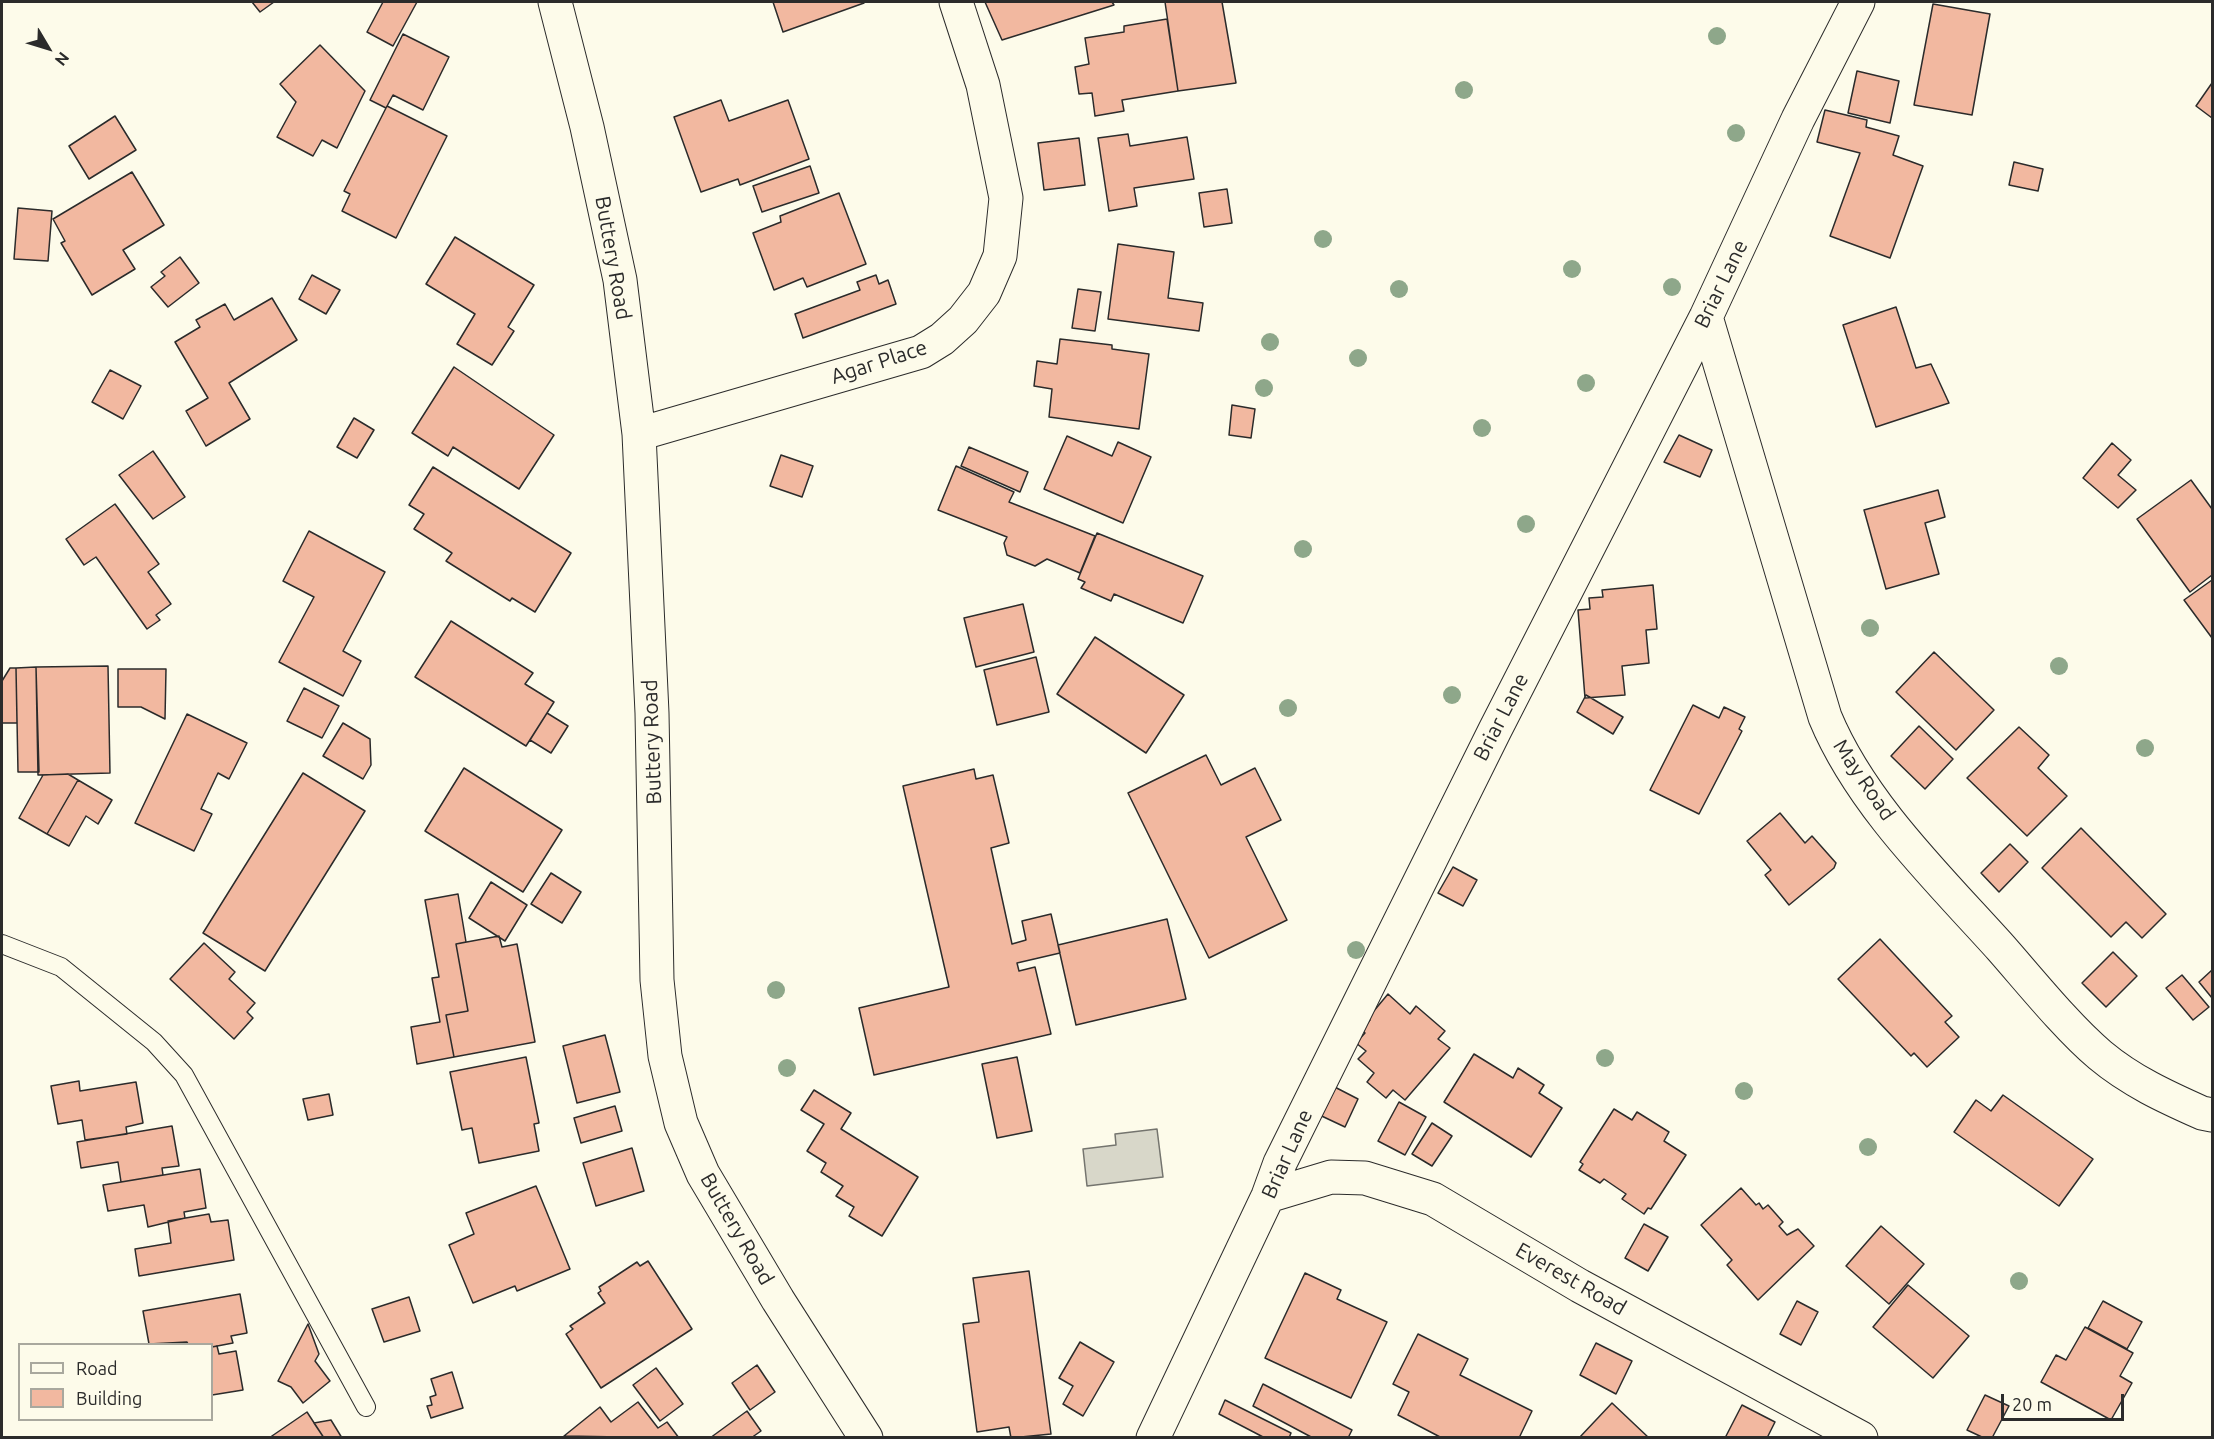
<!DOCTYPE html>
<html>
<head>
<meta charset="utf-8">
<style>
  body { margin:0 }
  #map { position:relative; width:2214px; height:1439px; overflow:hidden; background:#fdfbea; font-family:Ubuntu,sans-serif }
  canvas { display:block }
  .frame { position:absolute; inset:0; border:3px solid #2b2b2b; pointer-events:none }
  .legend { position:absolute; left:18px; top:1343px; width:195px; height:78px; box-sizing:border-box; background:#fdfbea; border:2px solid #a9a89e; margin:0; padding:8px 10px; list-style:none; font-size:18px; color:#2b2b2b }
  .legend li { display:flex; align-items:center; gap:12px; height:30px }
  .legend b { width:30px; border:2px solid #a9a89e }
  .north { position:absolute; left:18px; top:18px; width:60px; height:60px; -webkit-text-stroke:4px #fdfbea; paint-order:stroke; rotate:128deg; font-size:16px; font-weight:700; line-height:24px; text-align:center; color:#2b2b2b }
  .north::after { content:''; display:block; margin:auto; width:21px; height:27px; background:#2b2b2b; clip-path:polygon(50% 0,100% 100%,50% 72%,0 100%) }
  .scale { position:absolute; left:2001px; top:1394px; width:123px; height:27px; box-sizing:border-box; border:3px solid #2b2b2b; border-top:0; padding-left:8px; font-size:18px; line-height:21px; white-space:nowrap; color:#2b2b2b; -webkit-text-stroke:4px #fdfbea; paint-order:stroke }
</style>
</head>
<body>
<div id="map">
<canvas width="2214" height="1439"></canvas>
<div class="frame"></div>
<ul class="legend">
<li><b style="height:8px;background:#fdfbea"></b>Road</li>
<li><b style="height:16px;background:#f2b8a0"></b>Building</li>
</ul>
<div class="north">N</div>
<div class="scale">20 m</div>
</div>
<script>
const ctx = document.querySelector('canvas').getContext('2d');
ctx.lineJoin = 'round';
function fill(path, color) { ctx.fillStyle = color; ctx.fill(path, 'evenodd'); }
function trace(path, color, width, dash) { ctx.strokeStyle = color; ctx.lineWidth = width; ctx.lineCap = dash ? 'butt' : 'round'; ctx.setLineDash(dash || []); ctx.stroke(path); }
function drawText(font, color, halo, rows, align = 'center') {
  ctx.font = font + ' Ubuntu,sans-serif'; ctx.lineWidth = 4.5; ctx.setLineDash([]); ctx.textBaseline = 'middle'; ctx.strokeStyle = halo; ctx.fillStyle = color; for (const [text, x, y, turn = 0] of rows) {
    ctx.save(); ctx.translate(x, y); ctx.rotate((+turn || 0) * Math.PI / 180); ctx.textAlign = isNaN(turn) ? turn : align; if (halo) ctx.strokeText(text, 0, 0); ctx.fillText(text, 0, 0); ctx.restore();
  }
}
const water = new Path2D(`
  M 1157,1129 L 1163,1177 L 1087,1186 L 1083,1149 L 1116,1145 L 1115,1134 Z`);
const building = new Path2D(`
  M 252,2 L 274,2 L 260,12 Z
  M 383,2 L 417,2 L 393,46 L 367,32 Z
  M 773,2 L 863,2 L 864,3 L 783,32 Z
  M 985,2 L 1112,2 L 1114,5 L 1002,40 Z
  M 1165,2 L 1222,2 L 1236,83 L 1178,91 Z
  M 1933,4 L 1990,14 L 1972,115 L 1914,105 Z
  M 1167,19 L 1178,91 L 1122,100 L 1124,111 L 1095,116 L 1092,93 L 1079,94 L 1075,67 L 1089,64 L 1085,38 L 1124,32 L 1124,26 Z
  M 403,34 L 449,57 L 423,110 L 393,95 L 386,108 L 370,100 Z
  M 320,45 L 365,91 L 337,148 L 322,140 L 313,156 L 277,137 L 296,102 L 280,84 Z
  M 1857,71 L 1899,81 L 1890,123 L 1848,113 Z
  M 2212,83 L 2212,118 L 2196,106 Z
  M 721,100 L 729,121 L 788,100 L 809,159 L 740,185 L 738,179 L 701,192 L 674,117 Z
  M 387,106 L 447,136 L 396,238 L 342,211 L 350,194 L 344,191 Z
  M 1825,110 L 1867,120 L 1866,127 L 1899,136 L 1893,155 L 1923,166 L 1890,258 L 1830,236 L 1860,153 L 1817,142 Z
  M 115,116 L 136,150 L 89,179 L 69,146 Z
  M 1128,134 L 1130,146 L 1187,137 L 1194,179 L 1134,188 L 1137,206 L 1109,211 L 1098,138 Z
  M 1079,138 L 1085,185 L 1044,190 L 1038,143 Z
  M 2014,162 L 2043,169 L 2038,191 L 2009,185 Z
  M 810,166 L 819,193 L 762,212 L 753,186 Z
  M 132,172 L 164,225 L 123,250 L 135,269 L 92,295 L 61,243 L 65,241 L 53,219 Z
  M 1227,189 L 1232,223 L 1204,227 L 1199,193 Z
  M 839,193 L 866,264 L 807,287 L 803,278 L 774,290 L 753,233 L 781,222 L 780,216 Z
  M 18,208 L 52,211 L 48,261 L 14,259 Z
  M 455,237 L 534,285 L 508,327 L 514,331 L 492,365 L 457,344 L 475,314 L 426,284 Z
  M 1118,244 L 1174,252 L 1168,298 L 1203,303 L 1199,331 L 1108,319 Z
  M 180,257 L 199,283 L 168,307 L 151,287 L 165,276 L 161,272 Z
  M 312,275 L 340,290 L 326,314 L 299,299 Z
  M 876,275 L 879,284 L 888,280 L 896,304 L 803,338 L 795,314 L 860,290 L 857,282 Z
  M 1078,289 L 1101,292 L 1095,331 L 1072,328 Z
  M 272,298 L 297,340 L 229,383 L 250,419 L 206,446 L 186,411 L 208,398 L 175,342 L 200,327 L 196,320 L 225,304 L 234,320 Z
  M 1896,307 L 1916,368 L 1931,364 L 1949,403 L 1876,427 L 1843,325 Z
  M 1060,339 L 1112,345 L 1112,349 L 1149,354 L 1139,429 L 1049,417 L 1052,389 L 1034,386 L 1037,361 L 1057,364 Z
  M 454,367 L 554,435 L 519,489 L 453,447 L 448,456 L 412,433 Z
  M 110,370 L 141,386 L 123,419 L 92,402 Z
  M 1232,405 L 1255,409 L 1251,438 L 1229,435 Z
  M 354,418 L 374,430 L 357,458 L 337,447 Z
  M 1679,435 L 1712,450 L 1700,477 L 1664,462 Z
  M 1067,436 L 1112,456 L 1118,442 L 1151,457 L 1123,523 L 1044,489 Z
  M 2112,443 L 2131,460 L 2118,475 L 2136,490 L 2118,508 L 2083,478 Z
  M 969,447 L 1028,472 L 1020,492 L 961,466 Z
  M 153,451 L 185,497 L 153,519 L 119,475 Z
  M 781,455 L 813,466 L 802,497 L 770,486 Z
  M 956,466 L 1014,492 L 1009,502 L 1095,536 L 1080,573 L 1047,559 L 1035,566 L 1007,555 L 1004,543 L 1007,537 L 938,510 Z
  M 433,467 L 571,553 L 535,612 L 512,598 L 510,601 L 446,561 L 452,553 L 414,529 L 424,514 L 409,505 Z
  M 2191,480 L 2212,509 L 2212,575 L 2190,592 L 2137,519 Z
  M 1938,490 L 1945,517 L 1925,523 L 1939,574 L 1886,589 L 1864,510 Z
  M 115,504 L 159,564 L 148,572 L 171,604 L 156,615 L 160,620 L 147,629 L 96,557 L 84,565 L 66,539 Z
  M 309,531 L 385,572 L 343,651 L 361,661 L 343,696 L 279,662 L 314,597 L 283,581 Z
  M 1097,533 L 1203,576 L 1183,623 L 1114,594 L 1111,601 L 1081,588 L 1085,582 L 1078,579 Z
  M 2212,580 L 2212,638 L 2184,600 Z
  M 1653,585 L 1657,629 L 1646,630 L 1649,663 L 1622,666 L 1625,695 L 1585,698 L 1578,610 L 1590,609 L 1589,598 L 1603,597 L 1602,590 Z
  M 1023,604 L 1034,652 L 976,667 L 964,618 Z
  M 451,621 L 533,673 L 525,684 L 554,702 L 526,746 L 415,677 Z
  M 1095,637 L 1184,695 L 1146,753 L 1057,694 Z
  M 1934,652 L 1994,710 L 1956,750 L 1896,692 Z
  M 1036,657 L 1049,712 L 997,725 L 984,670 Z
  M 108,666 L 110,773 L 38,775 L 36,667 Z
  M 36,667 L 39,772 L 18,772 L 16,668 Z
  M 10,668 L 16,668 L 17,723 L 2,723 L 2,681 Z
  M 118,669 L 166,669 L 165,719 L 141,707 L 118,707 Z
  M 304,688 L 339,706 L 322,738 L 287,721 Z
  M 1586,695 L 1623,717 L 1613,734 L 1577,712 Z
  M 1693,705 L 1719,718 L 1724,707 L 1745,717 L 1739,729 L 1742,731 L 1699,814 L 1650,790 Z
  M 547,713 L 568,726 L 551,753 L 530,740 Z
  M 187,714 L 247,743 L 229,779 L 218,773 L 201,809 L 212,814 L 194,851 L 135,823 Z
  M 343,723 L 370,739 L 371,765 L 363,779 L 323,756 Z
  M 1919,726 L 1953,759 L 1925,789 L 1891,756 Z
  M 2019,727 L 2049,755 L 2038,768 L 2067,796 L 2027,836 L 1967,778 Z
  M 1206,755 L 1221,785 L 1255,768 L 1281,820 L 1246,837 L 1287,920 L 1209,958 L 1128,793 Z
  M 464,768 L 562,830 L 523,892 L 425,831 Z
  M 974,769 L 976,779 L 993,775 L 1009,843 L 991,848 L 1012,944 L 1026,940 L 1022,921 L 1051,914 L 1060,953 L 1017,963 L 1019,971 L 1035,967 L 1051,1034 L 874,1075 L 859,1008 L 949,987 L 903,786 Z
  M 303,773 L 365,811 L 265,971 L 203,933 Z
  M 68,774 L 78,780 L 47,834 L 19,818 L 43,775 Z
  M 78,780 L 112,800 L 98,824 L 86,816 L 69,846 L 47,834 Z
  M 1780,813 L 1805,843 L 1812,836 L 1836,863 L 1834,868 L 1789,905 L 1765,875 L 1771,870 L 1747,841 Z
  M 2081,828 L 2166,914 L 2142,938 L 2126,922 L 2111,937 L 2042,868 Z
  M 2010,844 L 2028,862 L 1999,892 L 1981,873 Z
  M 1453,867 L 1477,880 L 1463,906 L 1438,893 Z
  M 551,873 L 581,892 L 562,923 L 531,904 Z
  M 491,882 L 527,905 L 505,941 L 469,918 Z
  M 458,894 L 466,942 L 456,944 L 468,1011 L 446,1015 L 454,1057 L 417,1064 L 411,1027 L 440,1022 L 432,978 L 439,977 L 425,900 Z
  M 1167,919 L 1186,999 L 1076,1025 L 1058,945 Z
  M 499,936 L 502,947 L 517,944 L 535,1042 L 454,1057 L 446,1015 L 468,1011 L 456,944 Z
  M 1880,939 L 1952,1016 L 1945,1022 L 1959,1037 L 1927,1067 L 1914,1053 L 1911,1056 L 1838,979 Z
  M 204,943 L 235,972 L 229,979 L 255,1003 L 247,1012 L 253,1018 L 234,1039 L 170,979 Z
  M 2113,952 L 2137,976 L 2106,1007 L 2082,983 Z
  M 2212,970 L 2212,998 L 2199,982 Z
  M 2182,975 L 2209,1007 L 2193,1020 L 2166,988 Z
  M 1388,994 L 1410,1014 L 1416,1006 L 1445,1031 L 1438,1039 L 1450,1048 L 1405,1100 L 1393,1090 L 1386,1098 L 1367,1082 L 1374,1073 L 1358,1059 L 1366,1051 L 1356,1043 L 1365,1033 L 1362,1030 L 1370,1020 L 1368,1018 Z
  M 605,1035 L 620,1092 L 577,1103 L 563,1046 Z
  M 1474,1054 L 1513,1078 L 1518,1068 L 1544,1085 L 1539,1093 L 1562,1108 L 1531,1157 L 1444,1102 Z
  M 526,1057 L 539,1123 L 534,1124 L 539,1151 L 479,1163 L 472,1128 L 462,1130 L 450,1072 Z
  M 1017,1057 L 1032,1131 L 997,1138 L 982,1064 Z
  M 79,1081 L 80,1091 L 136,1082 L 143,1123 L 126,1127 L 127,1134 L 85,1140 L 82,1120 L 58,1124 L 51,1086 Z
  M 1325,1082 L 1358,1099 L 1345,1127 L 1311,1111 Z
  M 814,1090 L 851,1113 L 841,1129 L 918,1177 L 882,1236 L 849,1216 L 854,1207 L 836,1196 L 843,1186 L 821,1172 L 826,1163 L 807,1151 L 824,1124 L 801,1110 Z
  M 329,1094 L 333,1115 L 308,1120 L 303,1099 Z
  M 2003,1095 L 2093,1159 L 2059,1206 L 1954,1132 L 1976,1100 L 1991,1111 Z
  M 1399,1102 L 1426,1117 L 1405,1155 L 1378,1141 Z
  M 615,1106 L 622,1131 L 581,1143 L 574,1118 Z
  M 1614,1109 L 1632,1120 L 1637,1112 L 1669,1132 L 1664,1141 L 1686,1155 L 1651,1209 L 1648,1208 L 1644,1214 L 1622,1199 L 1626,1194 L 1604,1179 L 1600,1183 L 1579,1170 L 1583,1164 L 1580,1162 Z
  M 1432,1123 L 1452,1136 L 1432,1166 L 1412,1154 Z
  M 172,1126 L 179,1166 L 162,1168 L 163,1175 L 121,1182 L 118,1162 L 81,1168 L 77,1142 Z
  M 632,1148 L 644,1191 L 596,1206 L 583,1163 Z
  M 200,1169 L 206,1208 L 184,1212 L 185,1218 L 148,1227 L 144,1205 L 108,1211 L 103,1185 Z
  M 536,1186 L 570,1269 L 517,1291 L 515,1286 L 473,1303 L 449,1245 L 474,1234 L 466,1213 Z
  M 1741,1188 L 1756,1205 L 1759,1203 L 1763,1209 L 1768,1205 L 1783,1222 L 1779,1226 L 1787,1235 L 1798,1229 L 1814,1246 L 1758,1300 L 1727,1265 L 1732,1260 L 1701,1225 Z
  M 209,1214 L 211,1222 L 228,1220 L 234,1260 L 139,1276 L 135,1249 L 171,1243 L 168,1221 Z
  M 1644,1224 L 1668,1237 L 1648,1271 L 1625,1258 Z
  M 1881,1226 L 1924,1264 L 1889,1304 L 1846,1266 Z
  M 648,1261 L 692,1329 L 601,1388 L 566,1334 L 573,1329 L 570,1326 L 605,1303 L 598,1293 L 601,1291 L 599,1287 L 637,1262 L 640,1266 Z
  M 1029,1271 L 1051,1434 L 1011,1438 L 1009,1427 L 977,1432 L 963,1324 L 979,1322 L 973,1278 Z
  M 1305,1273 L 1341,1290 L 1337,1299 L 1387,1322 L 1351,1398 L 1265,1358 Z
  M 1908,1285 L 1969,1336 L 1933,1378 L 1873,1327 Z
  M 240,1294 L 247,1333 L 231,1336 L 233,1343 L 212,1347 L 212,1344 L 188,1344 L 187,1342 L 149,1344 L 143,1311 Z
  M 409,1297 L 420,1331 L 384,1342 L 372,1309 Z
  M 1797,1301 L 1818,1312 L 1801,1345 L 1780,1334 Z
  M 2103,1301 L 2142,1322 L 2127,1349 L 2088,1328 Z
  M 308,1324 L 319,1354 L 315,1361 L 330,1381 L 303,1403 L 291,1387 L 278,1381 Z
  M 2085,1327 L 2133,1353 L 2120,1376 L 2132,1383 L 2111,1420 L 2041,1382 L 2056,1355 L 2066,1360 Z
  M 1418,1334 L 1468,1359 L 1460,1375 L 1532,1411 L 1519,1438 L 1442,1438 L 1398,1415 L 1409,1392 L 1393,1384 Z
  M 1080,1342 L 1114,1362 L 1083,1416 L 1063,1404 L 1073,1386 L 1059,1378 Z
  M 1596,1343 L 1632,1361 L 1616,1394 L 1580,1375 Z
  M 217,1346 L 219,1354 L 236,1351 L 243,1390 L 212,1395 L 212,1347 Z
  M 757,1365 L 775,1392 L 750,1410 L 732,1383 Z
  M 656,1368 L 683,1404 L 660,1421 L 633,1385 Z
  M 452,1372 L 463,1408 L 431,1418 L 427,1406 L 432,1405 L 430,1397 L 436,1395 L 431,1379 Z
  M 1263,1384 L 1352,1430 L 1348,1438 L 1313,1438 L 1253,1406 Z
  M 1985,1395 L 2009,1406 L 1992,1438 L 1984,1438 L 1967,1430 Z
  M 1225,1400 L 1291,1433 L 1289,1438 L 1265,1438 L 1219,1414 Z
  M 638,1402 L 658,1428 L 667,1422 L 679,1438 L 564,1436 L 600,1407 L 611,1422 Z
  M 1612,1403 L 1649,1438 L 1579,1438 Z
  M 1742,1405 L 1775,1422 L 1767,1438 L 1725,1438 Z
  M 747,1411 L 761,1431 L 751,1438 L 710,1438 Z
  M 307,1412 L 324,1438 L 269,1438 Z
  M 331,1420 L 342,1438 L 324,1438 L 314,1423 Z`);
const lane = new Path2D(`
  M 2,944 L 61,967 L 154,1042 L 184,1075 L 366,1407`);
const street = new Path2D(`
  M 555,2 L 587,127 L 620,280 L 639,434 L 652,713 L 657,980 L 665,1056 L 681,1123 L 703,1174 L 778,1300 L 866,1438
  M 1706,317 L 1825,717 C 1861,804 1938,878 2001,948 C 2030,981 2067,1027 2100,1055 C 2131,1081 2166,1097 2202,1113 L 2212,1115
  M 639,434 L 921,352 L 942,339 L 963,320 L 984,293 L 1000,256 L 1006,198 L 983,85 L 956,2
  M 1268,1196 L 1331,1177 L 1365,1178 L 1433,1199 L 1580,1286 L 1861,1438
  M 1153,1438 L 1268,1196 L 1280,1163 L 1495,730 L 1706,317 L 1798,119 L 1858,2`);
const trees = [
  [1717,36],
  [1464,90],
  [1736,133],
  [1323,239],
  [1572,269],
  [1672,287],
  [1399,289],
  [1270,342],
  [1358,358],
  [1586,383],
  [1264,388],
  [1482,428],
  [1526,524],
  [1303,549],
  [1870,628],
  [2059,666],
  [1452,695],
  [1288,708],
  [2145,748],
  [1356,950],
  [776,990],
  [1605,1058],
  [787,1068],
  [1744,1091],
  [1868,1147],
  [2019,1281]
];
const streetNames = [
  ["Buttery Road",613,258,80],
  ["Briar Lane",1721,284,-64],
  ["Agar Place",879,362,-18],
  ["Briar Lane",1501,717,-63],
  ["Buttery Road",652,742,-92],
  ["May Road",1864,780,56],
  ["Briar Lane",1287,1154,-66],
  ["Buttery Road",737,1229,60],
  ["Everest Road",1571,1279,30]
];
fill(water, '#d8d7c9');
trace(water, '#74746e', 1.5);
fill(building, '#f2b8a0');
trace(building, '#2b2b2b', 1.5);
trace(lane, '#2b2b2b', 20);
trace(street, '#2b2b2b', 35);
trace(lane, '#fdfbea', 18);
trace(street, '#fdfbea', 33);
ctx.fillStyle = '#8ea78a';
for (const [x, y] of trees) { ctx.beginPath(); ctx.arc(x, y, 9, 0, 2 * Math.PI); ctx.fill(); }
drawText('21px', '#2b2b2b', '#fdfbea', streetNames);
</script>
</body>
</html>
